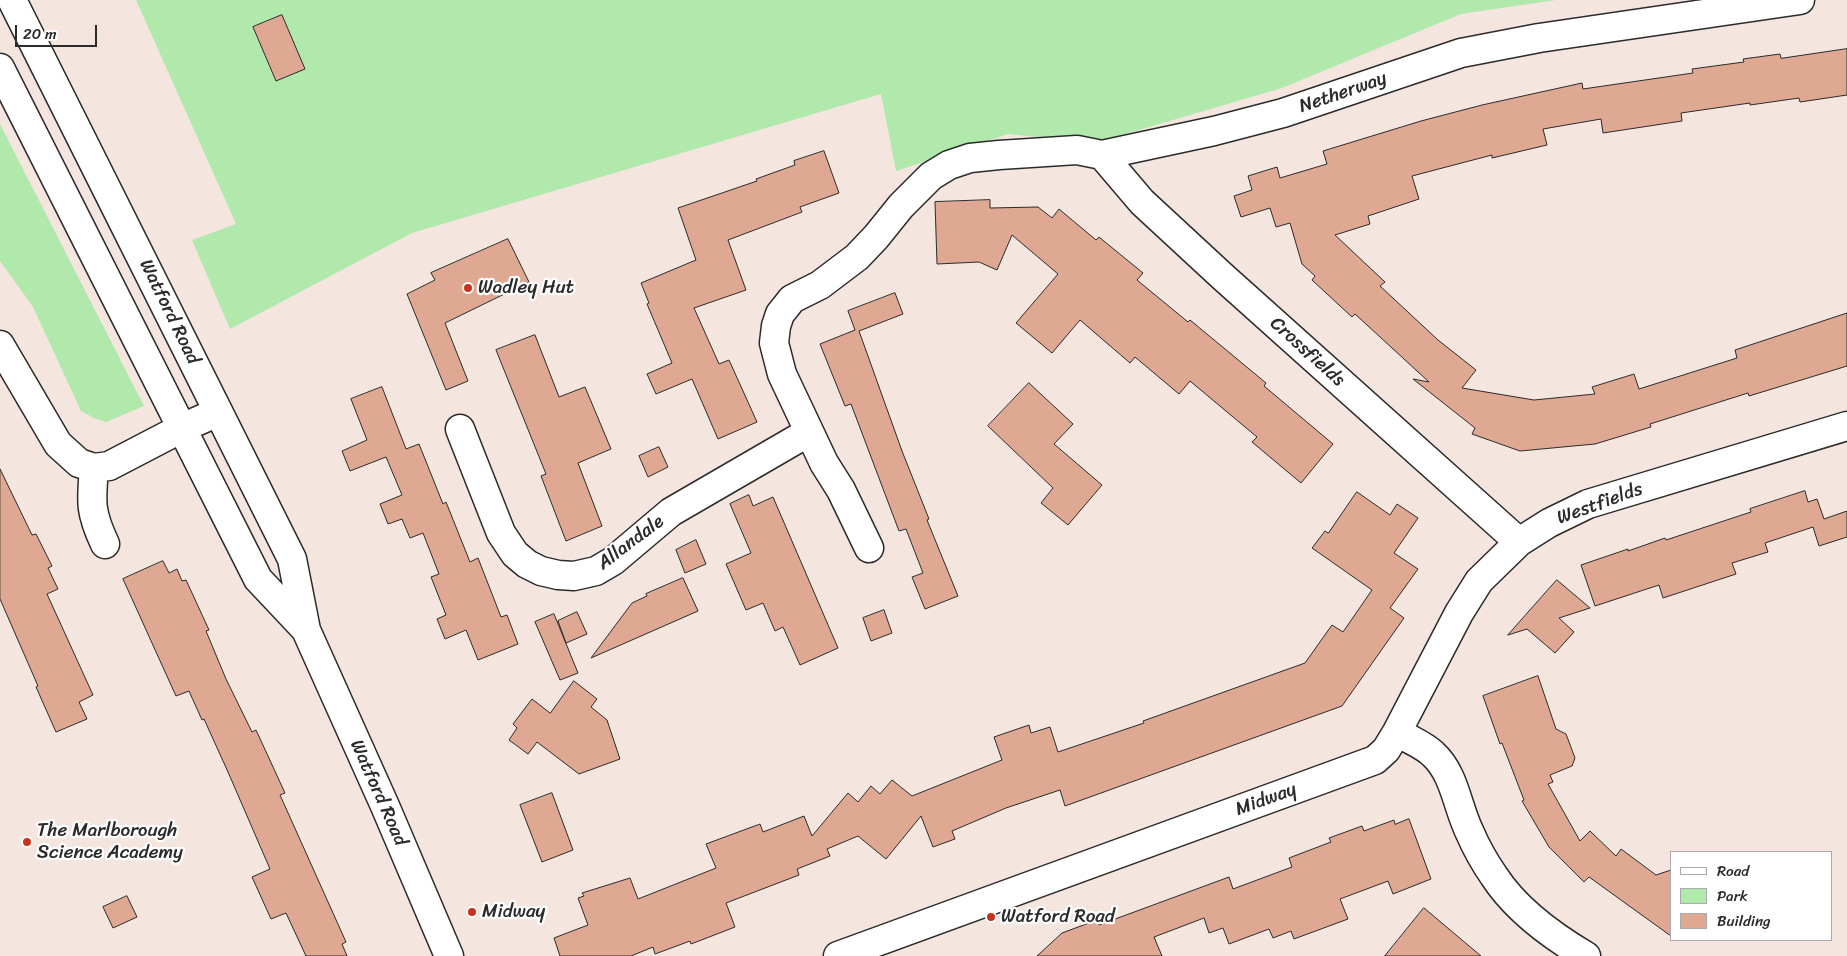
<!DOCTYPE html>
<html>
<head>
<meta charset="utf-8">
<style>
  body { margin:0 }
  #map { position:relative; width:1847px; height:956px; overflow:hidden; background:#f5e5df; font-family:Sriracha,sans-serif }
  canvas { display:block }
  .legend { position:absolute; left:1670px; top:851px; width:162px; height:90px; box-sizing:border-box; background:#fff; border:1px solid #aaa; margin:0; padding:6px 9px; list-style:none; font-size:15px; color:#2b2b2b }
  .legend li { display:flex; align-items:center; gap:10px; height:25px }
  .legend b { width:25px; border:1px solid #aaa }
  .scale { position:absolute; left:15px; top:25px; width:82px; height:22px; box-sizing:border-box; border:2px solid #2b2b2b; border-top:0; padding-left:6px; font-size:15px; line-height:18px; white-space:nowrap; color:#2b2b2b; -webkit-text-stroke:4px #fff; paint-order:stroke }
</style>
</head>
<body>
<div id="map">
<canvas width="1847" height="956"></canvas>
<ul class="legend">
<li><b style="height:6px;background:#fff"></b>Road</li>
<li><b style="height:14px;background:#b1e9ad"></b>Park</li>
<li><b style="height:14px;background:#dea893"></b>Building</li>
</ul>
<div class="scale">20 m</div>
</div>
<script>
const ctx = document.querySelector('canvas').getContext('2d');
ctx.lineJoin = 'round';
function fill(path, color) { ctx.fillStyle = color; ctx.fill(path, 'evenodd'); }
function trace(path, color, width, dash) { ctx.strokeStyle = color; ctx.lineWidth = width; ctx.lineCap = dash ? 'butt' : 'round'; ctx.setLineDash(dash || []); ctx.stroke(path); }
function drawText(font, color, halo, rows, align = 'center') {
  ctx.font = font + ' Sriracha,sans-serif'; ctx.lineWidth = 4.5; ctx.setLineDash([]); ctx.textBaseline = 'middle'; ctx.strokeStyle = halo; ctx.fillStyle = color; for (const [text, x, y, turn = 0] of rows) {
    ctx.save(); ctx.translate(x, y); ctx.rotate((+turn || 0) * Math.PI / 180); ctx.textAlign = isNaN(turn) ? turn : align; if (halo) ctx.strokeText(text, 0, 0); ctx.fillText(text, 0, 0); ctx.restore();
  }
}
const green = new Path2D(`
  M 136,0 L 1556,0 L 1461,14 L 1282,88 L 1095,143 L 1008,134 L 896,171 L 881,94 L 412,233 L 230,329 L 192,240 L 236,224 Z
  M 0,124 L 144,406 L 106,422 L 94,418 L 81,411 L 33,307 L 0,261 Z`);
const building = new Path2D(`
  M 282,15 L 305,69 L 276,81 L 253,27 Z
  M 1847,49 L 1847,95 L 1800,102 L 1799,98 L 1750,105 L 1750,103 L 1681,113 L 1682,121 L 1603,133 L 1601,119 L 1543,129 L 1547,145 L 1492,158 L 1492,155 L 1412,176 L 1419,199 L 1368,216 L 1370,224 L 1335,235 L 1385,282 L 1380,286 L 1438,340 L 1476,370 L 1462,388 L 1534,400 L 1595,394 L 1592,387 L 1634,374 L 1639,389 L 1737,358 L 1735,350 L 1847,313 L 1847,366 L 1749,396 L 1748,393 L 1650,424 L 1651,427 L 1595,444 L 1520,451 L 1472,434 L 1475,428 L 1413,379 L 1429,382 L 1355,314 L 1352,317 L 1312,280 L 1315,276 L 1302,264 L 1290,223 L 1276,227 L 1270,208 L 1241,217 L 1234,196 L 1252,190 L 1248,176 L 1277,167 L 1280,178 L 1327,164 L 1323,151 L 1421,121 L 1482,105 L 1582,83 L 1583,89 L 1693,73 L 1692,69 L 1744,62 L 1743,59 L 1780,54 L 1781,58 Z
  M 824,151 L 839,193 L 800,207 L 802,212 L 728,240 L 746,290 L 694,308 L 719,364 L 729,360 L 757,422 L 718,439 L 692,379 L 656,394 L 647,374 L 672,363 L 647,304 L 649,303 L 641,283 L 696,260 L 678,208 L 757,181 L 756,179 L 795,165 L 794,161 Z
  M 990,200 L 990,208 L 1038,207 L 1052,218 L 1059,209 L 1096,240 L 1099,237 L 1143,273 L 1137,280 L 1188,322 L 1190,320 L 1266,383 L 1264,386 L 1333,444 L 1301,483 L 1252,442 L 1257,437 L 1190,381 L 1179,394 L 1135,357 L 1130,363 L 1080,320 L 1052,353 L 1016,323 L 1058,274 L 1012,235 L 997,270 L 979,262 L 937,264 L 935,202 Z
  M 508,239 L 529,282 L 445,323 L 468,381 L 446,390 L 407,294 L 435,280 L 431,273 Z
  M 895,293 L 903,314 L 859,331 L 902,451 L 929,519 L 927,520 L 958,596 L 925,609 L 912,577 L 923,573 L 906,529 L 899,531 L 851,404 L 845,406 L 820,344 L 855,330 L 848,311 Z
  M 535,335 L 559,397 L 585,387 L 611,449 L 578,463 L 602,526 L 566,541 L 541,476 L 546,474 L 496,350 Z
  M 1029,383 L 1073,424 L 1054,444 L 1102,485 L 1068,525 L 1041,503 L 1053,488 L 988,426 Z
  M 382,387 L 406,449 L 419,444 L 443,504 L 446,502 L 470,562 L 478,558 L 501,617 L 507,615 L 518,644 L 478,660 L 466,630 L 445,639 L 437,619 L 446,615 L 431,577 L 439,574 L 423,533 L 410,538 L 402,519 L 388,524 L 380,504 L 402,495 L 386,457 L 350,471 L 342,451 L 367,440 L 351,399 Z
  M 659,447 L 668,467 L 648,477 L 639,456 Z
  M 0,469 L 32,535 L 36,534 L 52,566 L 48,568 L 58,589 L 47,594 L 93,695 L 79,702 L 87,719 L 56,732 L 36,687 L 38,686 L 0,599 Z
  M 1805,491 L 1808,502 L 1817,499 L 1824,519 L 1847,511 L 1847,537 L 1819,546 L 1813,527 L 1765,543 L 1768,552 L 1732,563 L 1736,574 L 1663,598 L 1659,585 L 1595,606 L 1581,565 L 1628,549 L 1628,551 L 1665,538 L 1666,540 L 1751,512 L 1750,509 Z
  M 1357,492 L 1390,515 L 1397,504 L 1418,518 L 1394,553 L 1418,569 L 1390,608 L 1404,618 L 1342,706 L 1065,806 L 1060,790 L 1006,808 L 952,831 L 955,839 L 933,847 L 921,816 L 886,859 L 858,836 L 827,849 L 830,856 L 797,869 L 799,875 L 726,903 L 735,927 L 691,944 L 690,941 L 655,954 L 653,947 L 631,956 L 560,956 L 554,938 L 588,925 L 578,898 L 584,896 L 582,893 L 630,878 L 638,899 L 716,868 L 706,844 L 760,824 L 763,832 L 804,816 L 812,836 L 848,793 L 858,802 L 871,786 L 880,794 L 892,780 L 912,796 L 1002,760 L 994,737 L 1029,725 L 1031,733 L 1050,727 L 1058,752 L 1144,723 L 1143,721 L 1305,663 L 1332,625 L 1343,632 L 1372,590 L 1312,548 L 1325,531 L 1328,533 Z
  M 749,495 L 753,506 L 773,497 L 838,648 L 800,665 L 783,627 L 775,631 L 763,603 L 746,610 L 726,564 L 751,553 L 730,504 Z
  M 696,540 L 706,564 L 685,573 L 676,550 Z
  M 163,561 L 169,573 L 177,569 L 182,581 L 186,580 L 209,630 L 206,631 L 226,679 L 252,732 L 256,730 L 285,793 L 280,795 L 346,942 L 342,944 L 347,956 L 306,956 L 286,913 L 271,919 L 252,877 L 270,869 L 228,772 L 204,719 L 202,720 L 189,691 L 176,696 L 123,579 Z
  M 683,578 L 698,611 L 591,658 L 632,603 L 647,596 L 646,594 Z
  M 1557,580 L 1590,608 L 1559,618 L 1574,632 L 1555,653 L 1527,629 L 1508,635 Z
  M 884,610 L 892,633 L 871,641 L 863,618 Z
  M 577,612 L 587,634 L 566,643 L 558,621 Z
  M 554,614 L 578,673 L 560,680 L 535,622 Z
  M 1538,676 L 1556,729 L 1566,734 L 1575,758 L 1572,766 L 1550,775 L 1553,782 L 1548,784 L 1580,841 L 1590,831 L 1616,856 L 1621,849 L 1656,875 L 1671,870 L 1671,936 L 1589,877 L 1584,882 L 1549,847 L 1522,801 L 1524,800 L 1502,743 L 1500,744 L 1483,696 Z
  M 574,681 L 597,699 L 591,707 L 607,720 L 620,759 L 579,774 L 537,742 L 528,754 L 509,740 L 517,728 L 513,724 L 532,699 L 550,713 Z
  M 552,793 L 573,850 L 542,862 L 520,805 Z
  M 1409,819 L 1431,879 L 1393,894 L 1388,881 L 1340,899 L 1348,919 L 1294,939 L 1291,931 L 1273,938 L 1269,929 L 1229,944 L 1223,928 L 1209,933 L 1204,918 L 1154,937 L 1162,956 L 1037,956 L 1062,933 L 1097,920 L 1099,925 L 1229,877 L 1233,889 L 1292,867 L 1289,858 L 1331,842 L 1329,838 L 1362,826 L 1364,831 L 1394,820 L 1395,824 Z
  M 127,896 L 137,917 L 113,928 L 103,907 Z
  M 1424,908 L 1481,956 L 1385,956 Z`);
const street = new Path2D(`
  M 1102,155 L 1142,202 L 1222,276 L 1519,542
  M 0,345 L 58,444 L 79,463 L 94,468 L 109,466 L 182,428 L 218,412
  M 460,429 L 501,533 L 515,554 L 527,564 L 541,571 L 558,575 L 574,576 L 596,571 L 613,561 L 671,512 L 809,432
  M 94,468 C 91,503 90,512 105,544
  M 869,548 L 841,490 L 824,463 L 782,374 L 774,343 L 776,326 L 780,314 L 792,299 L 820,285 L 857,257 L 876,237 L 901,206 L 931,176 L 949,165 L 970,158 L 999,155 L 1077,150 L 1102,155 L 1214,131 L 1283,113 L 1461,53 L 1539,38 L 1800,0
  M 1397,732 C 1408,739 1424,745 1433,754 C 1455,774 1457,807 1470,833 C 1476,847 1485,863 1494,876 C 1516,910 1552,936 1586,956
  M 838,956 L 1375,760 L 1386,750 L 1397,732 L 1459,613 L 1479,581 L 1519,542 L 1549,523 L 1588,504 L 1847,426`);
const secondary = new Path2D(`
  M 12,0 L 292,559 L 306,630 L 385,806 L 449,956
  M 0,68 L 258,579 L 306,630`);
const markers = [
  [468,288,5,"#c8321e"],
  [27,842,5,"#c8321e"],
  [472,912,5,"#c8321e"],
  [991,917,5,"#c8321e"]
];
const streetNames = [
  ["Netherway",1343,93,-19],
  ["Watford Road",169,312,64],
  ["Crossfields",1307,352,42],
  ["Westfields",1600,504,-20],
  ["Allandale",631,543,-37],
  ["Watford Road",378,793,66],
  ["Midway",1266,800,-20]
];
const poiNames = [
  ["Wadley Hut",478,288],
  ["The Marlborough",37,831],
  ["Science Academy",37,853],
  ["Midway",482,912],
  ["Watford Road",1001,917]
];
fill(green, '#b1e9ad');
fill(building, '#dea893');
trace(building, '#2b2b2b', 1);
trace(street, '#2b2b2b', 31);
trace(secondary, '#2b2b2b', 31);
trace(street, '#fff', 28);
trace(secondary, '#fff', 28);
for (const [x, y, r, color] of markers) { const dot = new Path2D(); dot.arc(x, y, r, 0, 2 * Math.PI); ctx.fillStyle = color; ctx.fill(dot); trace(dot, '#fff', 2); }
drawText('19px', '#2b2b2b', '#fff', streetNames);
drawText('19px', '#2b2b2b', '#fff', poiNames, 'left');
</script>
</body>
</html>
